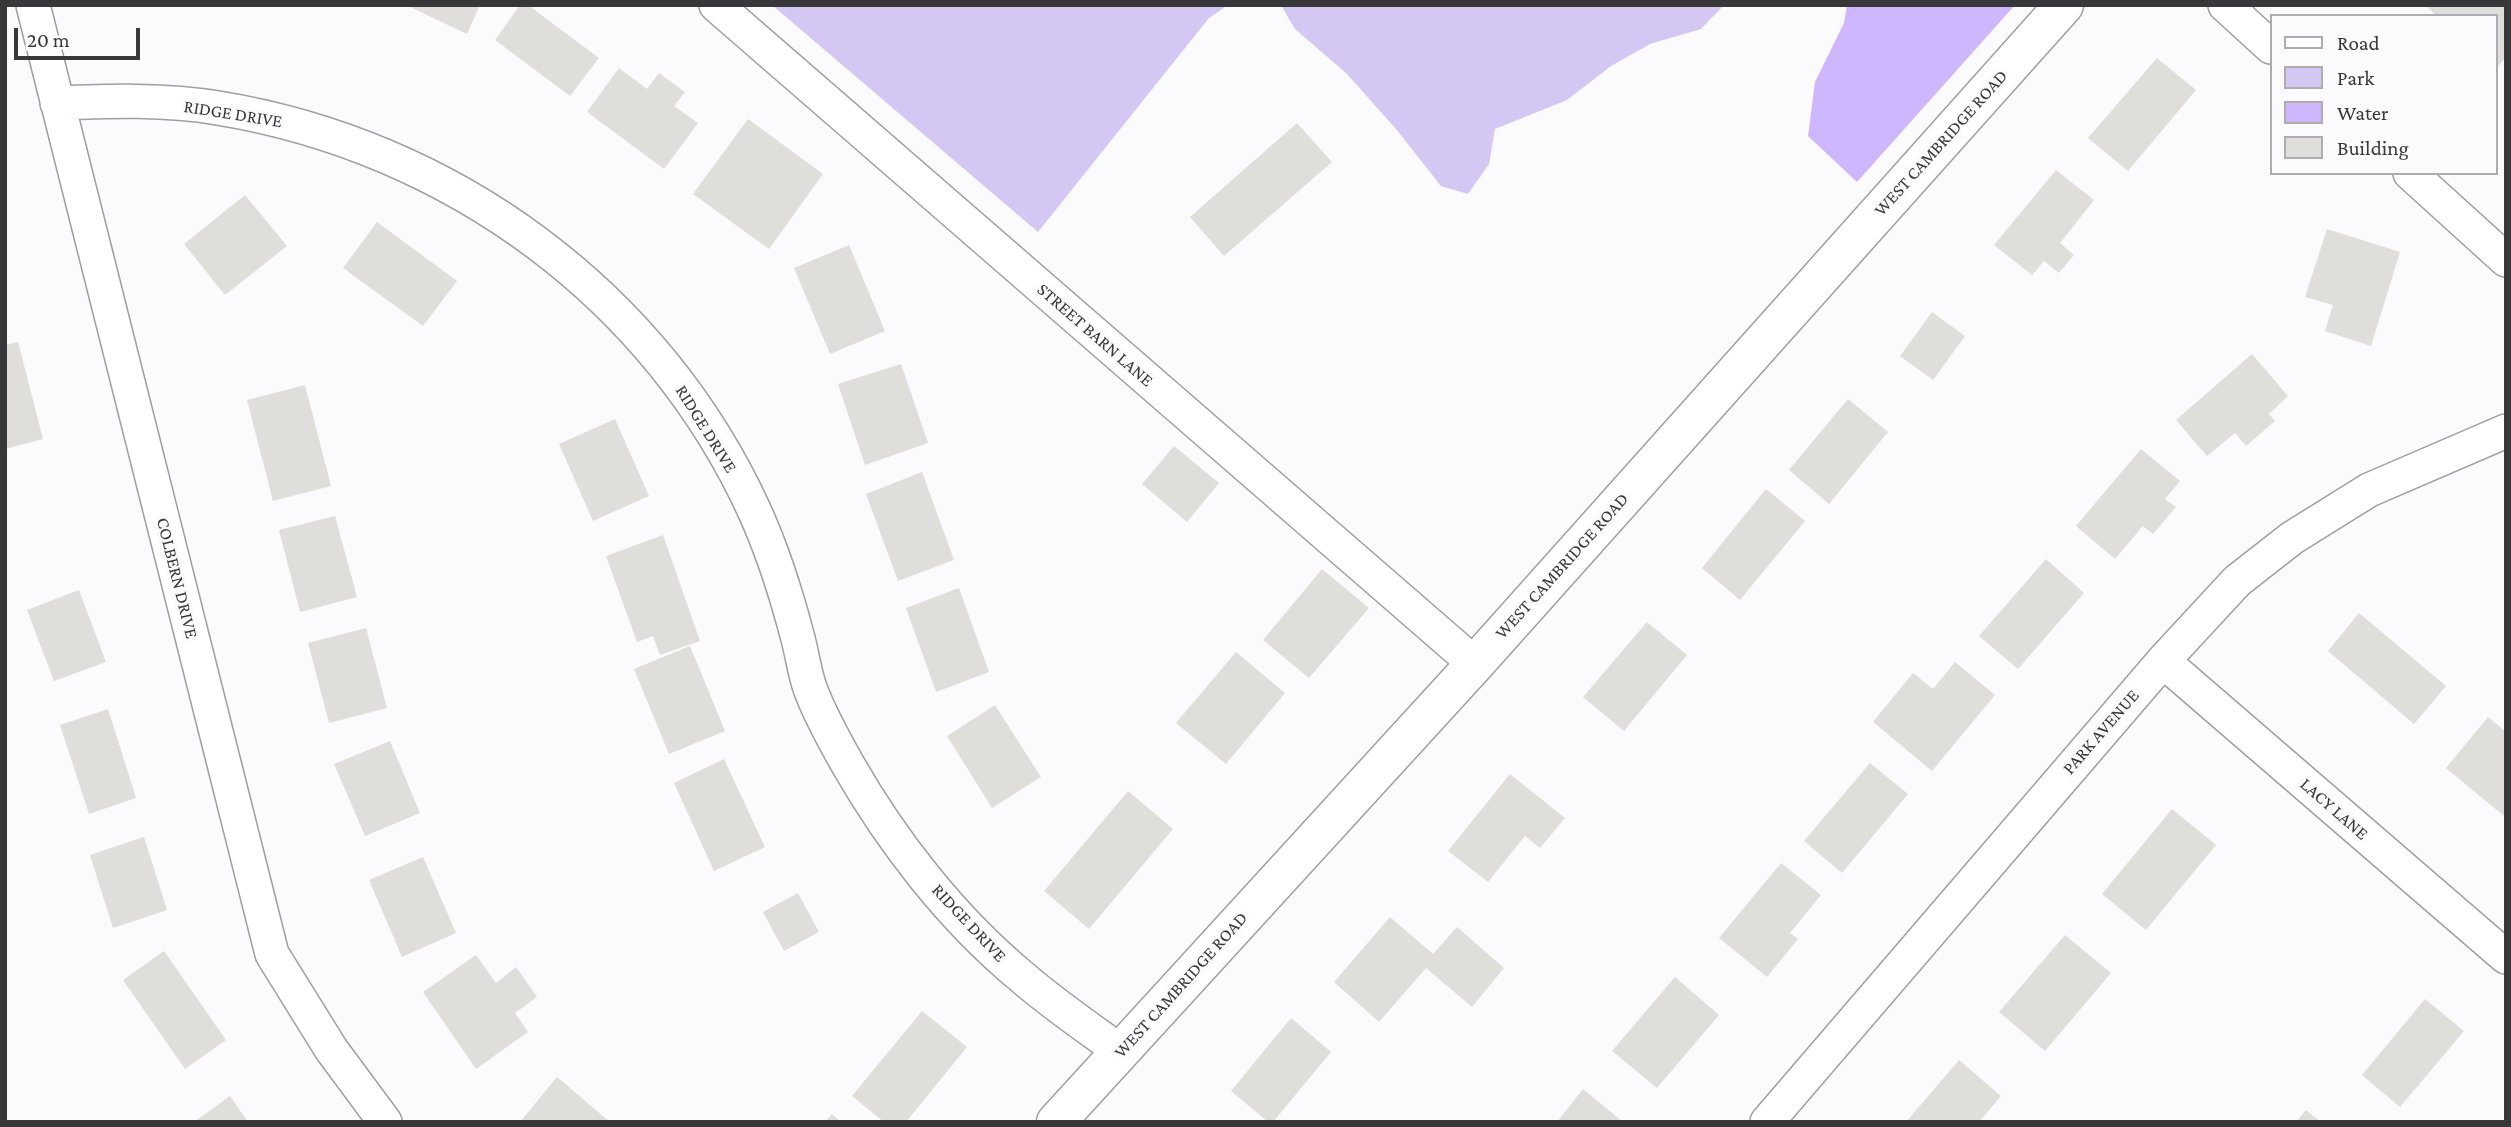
<!DOCTYPE html>
<html>
<head>
<meta charset="utf-8">
<style>
  body { margin:0 }
  #map { position:relative; width:2511px; height:1127px; overflow:hidden; background:#fbfafd; font-family:"Crimson Pro",serif }
  canvas { display:block }
  .frame { position:absolute; inset:0; border:7px solid #383739; pointer-events:none }
  .legend { position:absolute; left:2270px; top:14px; width:228px; height:161px; box-sizing:border-box; background:#fbfafd; border:2px solid #adacaf; margin:0; padding:9px 12px; list-style:none; font-size:21px; color:#383739 }
  .legend li { display:flex; align-items:center; gap:14px; height:35px }
  .legend b { width:35px; border:2px solid #adacaf }
  .scale { position:absolute; left:14px; top:28px; width:126px; height:32px; box-sizing:border-box; border:4px solid #383739; border-top:0; padding-left:9px; font-size:21px; line-height:24px; white-space:nowrap; color:#383739; -webkit-text-stroke:5px #fbfafd; paint-order:stroke }
</style>
</head>
<body>
<div id="map">
<canvas width="2511" height="1127"></canvas>
<div class="frame"></div>
<ul class="legend">
<li><b style="height:9px;background:#fff"></b>Road</li>
<li><b style="height:19px;background:#d5c7f4"></b>Park</li>
<li><b style="height:19px;background:#ceb7fc"></b>Water</li>
<li><b style="height:19px;background:#dfdedb"></b>Building</li>
</ul>
<div class="scale">20 m</div>
</div>
<script>
const ctx = document.querySelector('canvas').getContext('2d');
ctx.lineJoin = 'round';
function fill(path, color) { ctx.fillStyle = color; ctx.fill(path, 'evenodd'); }
function trace(path, color, width, dash) { ctx.strokeStyle = color; ctx.lineWidth = width; ctx.lineCap = dash ? 'butt' : 'round'; ctx.setLineDash(dash || []); ctx.stroke(path); }
function drawText(font, color, halo, rows, align = 'center') {
  ctx.font = font + ' "Crimson Pro",serif'; ctx.lineWidth = 7; ctx.setLineDash([]); ctx.textBaseline = 'middle'; ctx.strokeStyle = halo; ctx.fillStyle = color; for (const [text, x, y, turn = 0] of rows) {
    ctx.save(); ctx.translate(x, y); ctx.rotate((+turn || 0) * Math.PI / 180); ctx.textAlign = isNaN(turn) ? turn : align; if (halo) ctx.strokeText(text, 0, 0); ctx.fillText(text, 0, 0); ctx.restore();
  }
}
const green = new Path2D(`
  M 772,5 L 1228,5 L 1209,18 L 1038,232 Z
  M 1281,5 L 1724,5 L 1701,29 L 1650,44 L 1611,66 L 1567,100 L 1495,129 L 1489,164 L 1468,194 L 1441,186 L 1396,129 L 1346,73 L 1295,29 Z`);
const water = new Path2D(`
  M 1847,5 L 2015,5 L 1857,182 L 1808,136 L 1815,82 L 1844,23 Z`);
const building = new Path2D(`
  M 406,5 L 480,5 L 467,34 Z
  M 520,5 L 528,5 L 599,58 L 570,96 L 495,40 Z
  M 2425,5 L 2506,5 L 2506,57 L 2498,66 L 2495,64 L 2495,16 L 2437,16 Z
  M 2157,58 L 2196,90 L 2128,171 L 2088,138 Z
  M 619,68 L 647,89 L 659,73 L 685,92 L 674,106 L 698,123 L 664,169 L 587,112 Z
  M 748,119 L 823,174 L 769,249 L 693,194 Z
  M 1297,123 L 1332,162 L 1224,256 L 1190,217 Z
  M 2056,170 L 2094,200 L 2060,243 L 2074,255 L 2059,273 L 2044,261 L 2032,275 L 1994,245 Z
  M 245,195 L 287,246 L 225,295 L 184,244 Z
  M 377,222 L 457,281 L 423,326 L 343,268 Z
  M 2327,229 L 2400,252 L 2371,346 L 2325,331 L 2333,305 L 2305,297 Z
  M 849,245 L 885,331 L 830,354 L 794,268 Z
  M 1932,312 L 1965,336 L 1933,380 L 1900,356 Z
  M 18,342 L 43,439 L 5,449 L 5,345 Z
  M 2252,354 L 2288,396 L 2269,414 L 2275,421 L 2246,446 L 2235,433 L 2207,456 L 2176,420 Z
  M 901,364 L 928,443 L 865,465 L 838,384 Z
  M 305,385 L 331,486 L 273,501 L 247,400 Z
  M 1848,399 L 1888,432 L 1829,504 L 1789,470 Z
  M 615,419 L 649,496 L 593,521 L 559,444 Z
  M 1174,446 L 1219,483 L 1187,522 L 1142,484 Z
  M 2141,449 L 2180,481 L 2165,499 L 2176,507 L 2153,534 L 2143,526 L 2115,559 L 2076,526 Z
  M 922,472 L 954,560 L 898,581 L 866,494 Z
  M 1766,489 L 1805,521 L 1740,600 L 1702,568 Z
  M 335,516 L 357,597 L 300,612 L 279,530 Z
  M 663,535 L 700,641 L 660,655 L 653,636 L 637,642 L 606,556 Z
  M 2046,559 L 2084,593 L 2018,669 L 1979,636 Z
  M 1322,569 L 1369,608 L 1309,678 L 1263,640 Z
  M 959,588 L 989,672 L 936,692 L 906,608 Z
  M 79,590 L 106,662 L 54,681 L 27,610 Z
  M 2359,613 L 2446,686 L 2414,724 L 2328,651 Z
  M 1647,622 L 1687,655 L 1624,731 L 1583,697 Z
  M 366,628 L 387,708 L 329,723 L 308,643 Z
  M 690,646 L 725,731 L 669,754 L 634,669 Z
  M 1236,652 L 1285,693 L 1226,764 L 1176,723 Z
  M 1955,662 L 1995,695 L 1932,771 L 1873,722 L 1913,673 L 1933,689 Z
  M 995,705 L 1041,777 L 992,808 L 947,736 Z
  M 108,709 L 136,798 L 89,814 L 60,725 Z
  M 2488,717 L 2506,732 L 2506,814 L 2504,816 L 2446,768 Z
  M 390,741 L 420,813 L 365,836 L 334,764 Z
  M 724,759 L 765,847 L 714,871 L 674,783 Z
  M 1870,763 L 1908,794 L 1842,873 L 1804,841 Z
  M 1510,774 L 1565,818 L 1540,848 L 1525,836 L 1488,882 L 1448,851 Z
  M 1128,791 L 1173,829 L 1089,929 L 1044,891 Z
  M 2172,809 L 2216,845 L 2146,930 L 2102,894 Z
  M 144,837 L 167,910 L 113,928 L 90,855 Z
  M 423,857 L 456,933 L 402,957 L 369,880 Z
  M 1781,863 L 1821,895 L 1790,933 L 1798,939 L 1767,977 L 1719,938 Z
  M 798,893 L 819,932 L 784,951 L 763,912 Z
  M 1390,917 L 1433,954 L 1457,927 L 1504,968 L 1472,1007 L 1426,968 L 1379,1022 L 1334,982 Z
  M 2065,935 L 2111,973 L 2045,1051 L 1999,1012 Z
  M 164,951 L 226,1040 L 185,1069 L 123,980 Z
  M 476,955 L 496,983 L 516,967 L 537,997 L 515,1013 L 528,1032 L 476,1069 L 423,992 Z
  M 1675,977 L 1719,1015 L 1657,1088 L 1612,1051 Z
  M 2425,999 L 2464,1031 L 2400,1107 L 2362,1075 Z
  M 922,1011 L 967,1047 L 906,1122 L 884,1122 L 852,1096 Z
  M 1291,1018 L 1331,1052 L 1273,1122 L 1268,1122 L 1231,1091 Z
  M 1959,1060 L 2001,1096 L 1979,1122 L 1906,1122 Z
  M 557,1077 L 610,1122 L 520,1122 Z
  M 1583,1089 L 1623,1122 L 1557,1122 Z
  M 230,1096 L 248,1122 L 194,1122 Z
  M 2306,1110 L 2321,1122 L 2296,1122 Z
  M 832,1114 L 841,1122 L 825,1122 Z`);
const street = new Path2D(`
  M 33,5 L 272,954 L 331,1049 L 385,1122
  M 716,5 L 1475,664
  M 2225,5 L 2271,47
  M 57,103 C 110,101 165,99 218,108 C 451,146 656,295 755,512 C 773,552 786,593 797,635 C 802,652 804,671 810,688 C 819,713 834,740 847,763 C 892,842 952,919 1022,977 C 1053,1004 1087,1027 1120,1051
  M 2410,173 L 2506,260
  M 2163,661 L 2506,957
  M 1767,1122 L 2163,661 L 2237,581 L 2292,538 L 2369,490 L 2506,431`);
const secondary = new Path2D(`
  M 1056,1122 L 1475,664 L 2064,5`);
const streetNames = [
  ["RIDGE DRIVE",233,114,9],
  ["WEST CAMBRIDGE ROAD",1941,143,-48],
  ["STREET BARN LANE",1095,335,41],
  ["RIDGE DRIVE",706,429,58],
  ["WEST CAMBRIDGE ROAD",1562,566,-48],
  ["COLBERN DRIVE",177,578,76],
  ["PARK AVENUE",2101,732,-49],
  ["LACY LANE",2334,809,41],
  ["RIDGE DRIVE",969,923,47],
  ["WEST CAMBRIDGE ROAD",1181,985,-48]
];
fill(green, '#d5c7f4');
fill(water, '#ceb7fc');
fill(building, '#dfdedb');
trace(street, '#9f9ea1', 36);
trace(secondary, '#9f9ea1', 41);
trace(street, '#fff', 33);
trace(secondary, '#fff', 38);
drawText('18px', '#383739', '#fbfafd', streetNames);
</script>
</body>
</html>
